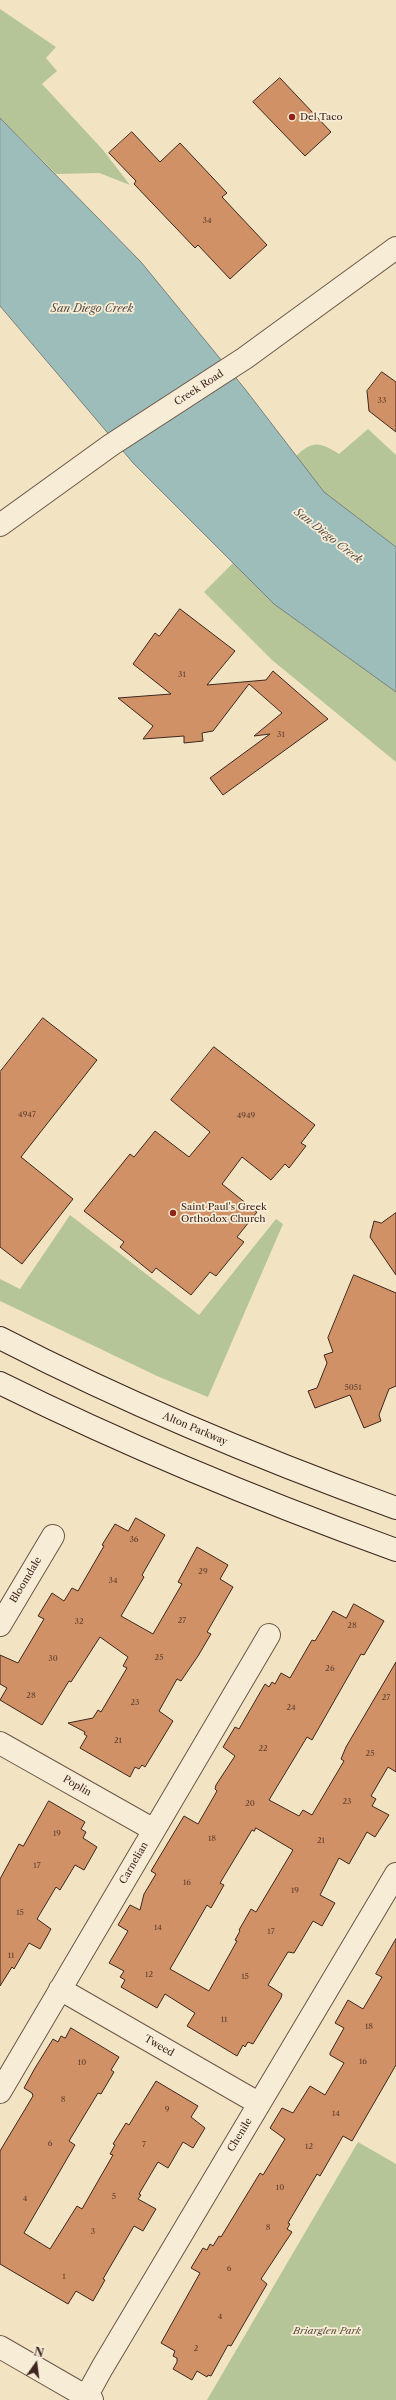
<!DOCTYPE html>
<html>
<head>
<meta charset="utf-8">
<style>
  body { margin:0 }
  #map { position:relative; width:396px; height:2400px; overflow:hidden; background:#f2e4c2; font-family:"Libre Caslon Text",serif }
  canvas { display:block }
  .north { position:absolute; left:16px; top:2344px; width:40px; height:40px; -webkit-text-stroke:3px #f7edd7; paint-order:stroke; rotate:14deg; font-size:11px; font-weight:700; line-height:16px; text-align:center; color:#3f271f }
  .north::after { content:''; display:block; margin:auto; width:14px; height:18px; background:#3f271f; clip-path:polygon(50% 0,100% 100%,50% 72%,0 100%) }
</style>
</head>
<body>
<div id="map">
<canvas width="396" height="2400"></canvas>
<div class="north">N</div>
</div>
<script>
const ctx = document.querySelector('canvas').getContext('2d');
ctx.lineJoin = 'round';
function fill(path, color) { ctx.fillStyle = color; ctx.fill(path, 'evenodd'); }
function trace(path, color, width, dash) { ctx.strokeStyle = color; ctx.lineWidth = width; ctx.lineCap = dash ? 'butt' : 'round'; ctx.setLineDash(dash || []); ctx.stroke(path); }
function drawText(font, color, halo, rows, align = 'center') {
  ctx.font = font + ' "Libre Caslon Text",serif'; ctx.lineWidth = 3.5; ctx.setLineDash([]); ctx.textBaseline = 'middle'; ctx.strokeStyle = halo; ctx.fillStyle = color; for (const [text, x, y, turn = 0] of rows) {
    ctx.save(); ctx.translate(x, y); ctx.rotate((+turn || 0) * Math.PI / 180); ctx.textAlign = isNaN(turn) ? turn : align; if (halo) ctx.strokeText(text, 0, 0); ctx.fillText(text, 0, 0); ctx.restore();
  }
}
const green = new Path2D(`
  M 0,9 L 56,47 L 46,58 L 57,71 L 42,84 L 103,150 L 130,185 L 99,173 L 56,174 L 0,118 Z
  M 368,429 L 396,455 L 396,547 L 324,492 L 296,456 C 313,440 320,442 339,454 Z
  M 233,563 L 274,604 L 396,692 L 396,762 L 272,660 L 204,592 Z
  M 70,1215 L 199,1315 L 276,1219 L 283,1224 L 208,1397 L 157,1376 L 0,1301 L 0,1279 L 20,1289 Z
  M 358,2142 L 396,2164 L 396,2400 L 207,2400 Z`);
const water = new Path2D(`
  M 0,118 L 141,262 L 245,389 L 324,492 L 396,547 L 396,692 L 274,604 L 134,464 L 0,306 Z`);
const building = new Path2D(`
  M 280,78 L 331,132 L 305,156 L 253,102 Z
  M 132,132 L 160,162 L 180,143 L 227,193 L 222,197 L 267,245 L 230,279 L 198,245 L 195,248 L 134,184 L 136,181 L 109,153 Z
  M 382,372 L 396,382 L 396,432 L 369,411 L 367,391 Z
  M 180,609 L 235,651 L 207,685 L 266,680 L 273,671 L 328,719 L 223,795 L 210,778 L 270,734 L 254,736 L 282,713 L 249,684 L 213,731 L 202,733 L 203,741 L 184,743 L 184,736 L 143,739 L 153,726 L 118,698 L 171,694 L 133,664 L 155,633 L 159,636 Z
  M 43,1018 L 97,1060 L 21,1157 L 73,1199 L 22,1264 L 0,1247 L 0,1072 Z
  M 214,1047 L 315,1125 L 301,1143 L 306,1146 L 289,1168 L 285,1164 L 271,1180 L 242,1157 L 222,1184 L 257,1212 L 237,1237 L 244,1242 L 216,1276 L 210,1272 L 191,1295 L 156,1268 L 152,1273 L 120,1247 L 124,1242 L 84,1211 L 130,1154 L 134,1157 L 155,1131 L 189,1157 L 210,1132 L 171,1100 Z
  M 396,1213 L 396,1275 L 370,1237 L 374,1221 L 381,1223 Z
  M 354,1275 L 396,1293 L 396,1386 L 389,1389 L 379,1415 L 381,1421 L 364,1428 L 350,1395 L 315,1408 L 308,1391 L 317,1388 L 327,1363 L 324,1355 L 333,1352 L 328,1338 Z
  M 136,1518 L 165,1535 L 142,1575 L 144,1577 L 121,1616 L 153,1634 L 182,1584 L 178,1582 L 197,1547 L 228,1565 L 220,1579 L 233,1587 L 207,1632 L 211,1634 L 198,1656 L 181,1681 L 177,1679 L 159,1711 L 173,1721 L 145,1767 L 142,1765 L 139,1769 L 135,1767 L 130,1777 L 80,1748 L 87,1736 L 84,1734 L 85,1732 L 68,1723 L 93,1718 L 98,1710 L 101,1712 L 127,1668 L 123,1666 L 128,1657 L 100,1637 L 71,1682 L 69,1681 L 42,1725 L 0,1700 L 7,1688 L 0,1684 L 0,1655 L 18,1663 L 44,1619 L 38,1616 L 52,1593 L 64,1601 L 72,1588 L 78,1591 L 104,1546 L 102,1545 L 115,1524 L 128,1531 Z
  M 354,1604 L 384,1621 L 364,1655 L 361,1654 L 312,1740 L 307,1737 L 269,1800 L 299,1816 L 303,1810 L 312,1815 L 344,1761 L 341,1759 L 346,1747 L 396,1662 L 396,1772 L 388,1767 L 371,1796 L 376,1799 L 372,1806 L 389,1815 L 375,1837 L 367,1832 L 349,1864 L 339,1858 L 320,1895 L 335,1903 L 322,1926 L 313,1921 L 294,1953 L 288,1952 L 268,1985 L 282,1994 L 281,1998 L 253,2044 L 248,2042 L 245,2047 L 243,2045 L 237,2056 L 187,2026 L 195,2013 L 165,1994 L 157,2008 L 121,1987 L 125,1980 L 120,1977 L 124,1971 L 109,1963 L 128,1931 L 118,1925 L 130,1905 L 140,1910 L 144,1894 L 156,1874 L 151,1871 L 184,1816 L 198,1824 L 217,1791 L 215,1789 L 216,1785 L 235,1756 L 223,1747 L 235,1727 L 239,1729 L 265,1684 L 269,1687 L 272,1682 L 275,1684 L 281,1673 L 290,1678 L 312,1640 L 315,1641 L 333,1611 L 346,1618 ZM 256,1828 L 293,1850 L 256,1912 L 251,1909 L 239,1930 L 240,1931 L 235,1940 L 237,1941 L 209,1991 L 170,1969 L 207,1905 L 211,1908 L 224,1885 L 220,1883 L 252,1830 L 254,1831 Z
  M 49,1801 L 85,1822 L 81,1829 L 86,1832 L 83,1838 L 97,1847 L 84,1870 L 75,1865 L 60,1890 L 56,1887 L 37,1919 L 51,1929 L 40,1949 L 29,1943 L 14,1969 L 12,1967 L 0,1986 L 0,1879 L 19,1844 L 23,1846 Z
  M 396,1939 L 396,2065 L 352,2141 L 343,2136 L 320,2176 L 317,2174 L 288,2223 L 290,2224 L 287,2229 L 292,2232 L 261,2279 L 267,2284 L 231,2346 L 228,2345 L 211,2376 L 208,2375 L 207,2377 L 197,2371 L 192,2380 L 173,2369 L 177,2362 L 177,2358 L 173,2356 L 175,2351 L 161,2343 L 200,2273 L 191,2268 L 203,2248 L 207,2250 L 210,2244 L 213,2246 L 219,2236 L 221,2237 L 260,2173 L 263,2175 L 285,2139 L 270,2128 L 282,2108 L 293,2113 L 310,2086 L 325,2095 L 344,2063 L 330,2055 L 330,2053 L 344,2028 L 335,2023 L 348,2000 L 363,2009 L 382,1977 L 376,1974 Z
  M 71,2028 L 119,2057 L 111,2070 L 114,2072 L 101,2094 L 98,2093 L 69,2141 L 75,2145 L 24,2233 L 50,2249 L 77,2206 L 82,2209 L 113,2155 L 110,2154 L 115,2145 L 113,2144 L 126,2123 L 129,2125 L 156,2081 L 198,2106 L 191,2117 L 205,2128 L 193,2148 L 183,2142 L 168,2168 L 158,2162 L 139,2194 L 141,2195 L 138,2199 L 156,2209 L 143,2231 L 134,2226 L 103,2279 L 105,2280 L 93,2301 L 76,2291 L 68,2304 L 0,2264 L 0,2151 L 33,2096 L 32,2093 L 24,2088 L 35,2068 L 53,2039 L 58,2042 L 61,2036 L 65,2038 Z`);
const minor = new Path2D(`
  M 0,1625 L 53,1536
  M 0,1743 L 154,1830
  M 60,1989 L 258,2103
  M 0,2092 L 269,1635
  M 86,2397 L 102,2368 L 396,1874`);
const tertiary = new Path2D(`
  M 0,525 L 111,445 L 245,358 L 396,248
  M 0,2347 L 92,2400`);
const secondary = new Path2D(`
  M 0,1338 C 128,1404 261,1459 396,1508
  M 0,1383 C 129,1447 261,1501 396,1550`);
const markers = [
  [292,117,4,"#8f2418"],
  [173,1213,4,"#8f2418"]
];
const numberNames = [
  ["34",207,221],
  ["33",382,401],
  ["31",182,675],
  ["31",281,735],
  ["4947",27,1115],
  ["4949",246,1116],
  ["5051",353,1388],
  ["36",134,1540],
  ["29",203,1572],
  ["34",113,1581],
  ["27",182,1621],
  ["32",79,1622],
  ["28",352,1626],
  ["25",159,1658],
  ["30",53,1659],
  ["26",330,1669],
  ["28",31,1696],
  ["27",386,1698],
  ["23",135,1703],
  ["24",291,1708],
  ["21",118,1741],
  ["22",263,1749],
  ["25",370,1754],
  ["23",347,1802],
  ["20",250,1804],
  ["19",57,1834],
  ["18",212,1839],
  ["21",321,1841],
  ["17",37,1866],
  ["16",187,1883],
  ["19",295,1891],
  ["15",20,1913],
  ["14",158,1928],
  ["17",271,1932],
  ["11",11,1956],
  ["12",149,1975],
  ["15",245,1977],
  ["11",224,2020],
  ["18",369,2027],
  ["16",363,2062],
  ["10",82,2063],
  ["8",63,2100],
  ["9",167,2110],
  ["14",336,2114],
  ["6",50,2144],
  ["7",144,2145],
  ["12",309,2147],
  ["10",280,2188],
  ["5",114,2197],
  ["4",25,2199],
  ["8",268,2228],
  ["3",93,2232],
  ["6",229,2269],
  ["1",64,2277],
  ["4",220,2317],
  ["2",196,2349]
];
const poiNames = [
  ["Del Taco",300,117],
  ["Saint Paul's Greek",181,1207],
  ["Orthodox Church",181,1219]
];
const streetNames = [
  ["Creek Road",199,388,-33],
  ["Alton Parkway",195,1429,23],
  ["Bloomdale",26,1580,-59],
  ["Poplin",77,1786,30],
  ["Carnelian",134,1863,-60],
  ["Tweed",159,2046,30],
  ["Chenile",240,2135,-59]
];
const parkNames = [
  ["Briarglen Park",327,2331]
];
const waterNames = [
  ["San Diego Creek",92,309],
  ["San Diego Creek",328,536,38]
];
fill(green, '#b5c598');
fill(water, '#9dbdbb');
trace(water, '#77817d', 1);
fill(building, '#d09166');
trace(building, '#3f271f', 1);
trace(minor, '#6c5648', 24);
trace(tertiary, '#6c5648', 24);
trace(secondary, '#3f271f', 24);
trace(minor, '#f7edd7', 22);
trace(tertiary, '#f7edd7', 22);
trace(secondary, '#f7edd7', 22);
for (const [x, y, r, color] of markers) { const dot = new Path2D(); dot.arc(x, y, r, 0, 2 * Math.PI); ctx.fillStyle = color; ctx.fill(dot); trace(dot, '#f7edd7', 1.5); }
drawText('8px', '#634231', null, numberNames);
drawText('10px', '#3f271f', '#f7edd7', poiNames, 'left');
drawText('10px', '#3f271f', '#f7edd7', streetNames);
drawText('italic 10px', '#5c4e3d', '#f7edd7', parkNames);
drawText('italic 11px', '#564c46', '#f7edd7', waterNames);
</script>
</body>
</html>
